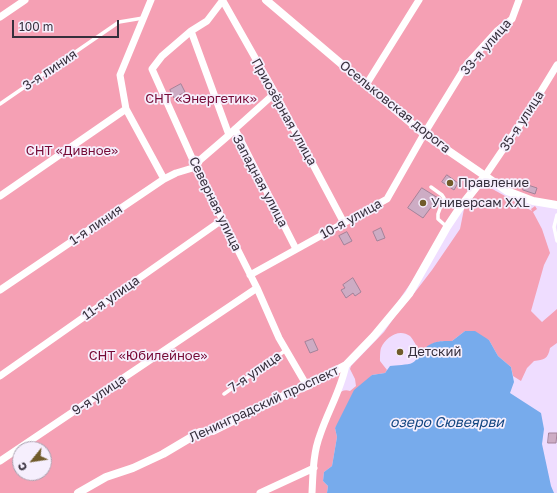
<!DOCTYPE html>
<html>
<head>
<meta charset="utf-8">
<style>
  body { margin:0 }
  #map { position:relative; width:557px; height:493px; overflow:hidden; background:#efddff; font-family:"Golos Text",sans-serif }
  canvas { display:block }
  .north { position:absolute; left:12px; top:441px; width:40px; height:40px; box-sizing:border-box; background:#f6effd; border:1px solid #a9a2b0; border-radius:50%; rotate:240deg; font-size:11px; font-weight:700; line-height:16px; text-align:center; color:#362f3c }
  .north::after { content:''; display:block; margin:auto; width:14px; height:18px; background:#705b2a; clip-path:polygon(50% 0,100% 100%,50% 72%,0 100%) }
  .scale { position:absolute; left:12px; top:20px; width:107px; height:18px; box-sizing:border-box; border:2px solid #362f3c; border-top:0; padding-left:5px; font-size:12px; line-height:14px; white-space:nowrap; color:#362f3c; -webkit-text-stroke:3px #f6effd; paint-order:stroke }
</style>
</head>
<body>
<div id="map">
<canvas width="557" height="493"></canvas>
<div class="north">С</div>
<div class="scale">100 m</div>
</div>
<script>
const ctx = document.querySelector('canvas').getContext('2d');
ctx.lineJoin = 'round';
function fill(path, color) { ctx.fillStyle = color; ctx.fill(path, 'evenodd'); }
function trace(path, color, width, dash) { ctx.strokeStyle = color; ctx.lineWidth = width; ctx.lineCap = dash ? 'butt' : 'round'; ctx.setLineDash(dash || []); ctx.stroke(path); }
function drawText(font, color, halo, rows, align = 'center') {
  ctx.font = font + ' "Golos Text",sans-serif'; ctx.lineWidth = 3.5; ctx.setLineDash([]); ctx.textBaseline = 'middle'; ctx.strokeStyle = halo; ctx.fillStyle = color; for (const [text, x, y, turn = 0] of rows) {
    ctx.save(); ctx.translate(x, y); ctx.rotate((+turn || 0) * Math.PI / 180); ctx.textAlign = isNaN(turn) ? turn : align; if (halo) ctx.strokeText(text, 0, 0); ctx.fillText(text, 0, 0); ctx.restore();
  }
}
const green = new Path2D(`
  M 0,0 L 557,0 L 557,205 L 533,201 L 485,176 L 374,336 L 346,365 L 337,395 C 341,391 345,389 350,391 L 356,386 L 355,379 L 350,369 L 351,366 L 384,332 L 396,315 L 412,296 L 432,270 L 460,229 L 464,209 L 480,188 L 487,186 L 532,211 L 531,209 L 535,206 L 537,209 L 533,212 L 542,229 L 550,253 L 544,265 L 531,311 L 542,322 L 557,309 L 557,343 L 550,348 C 548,359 544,360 534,361 L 527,368 L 521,381 L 513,376 L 511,367 L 498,356 L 489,340 L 465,331 L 452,341 C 434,341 434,342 420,353 C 419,350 413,339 410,336 C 399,328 386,337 381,348 C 380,351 380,357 380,361 L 387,370 L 385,373 L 372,375 L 335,428 L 337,437 L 332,466 L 324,472 L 323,481 L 328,486 L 327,493 L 0,493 L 0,292 L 161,177 L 0,290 ZM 20,449 L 44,449 L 44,473 L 20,473 Z`);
const water = new Path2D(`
  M 465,331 L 475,331 L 489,340 L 498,356 L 511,367 L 514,382 L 510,393 L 541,413 L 544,429 L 542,444 L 551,486 L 554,493 L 327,493 L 328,486 L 323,481 L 324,472 L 332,466 L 337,437 L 335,428 L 354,390 L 372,375 L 385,373 L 390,366 C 396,365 408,365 412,363 C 417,361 417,356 420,353 C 431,341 437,341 452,341 Z`);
const building = new Path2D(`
  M 181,84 L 185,92 L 174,98 L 170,90 Z
  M 447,175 L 458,183 L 454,190 L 442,182 Z
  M 525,184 L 537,188 L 535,194 L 523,190 Z
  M 422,188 L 438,198 L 423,218 L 408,208 Z
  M 381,228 L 385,238 L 377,241 L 373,232 Z
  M 347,232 L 352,241 L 344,245 L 339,236 Z
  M 353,278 L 361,292 L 355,296 L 353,293 L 346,298 L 341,290 L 345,288 L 343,285 Z
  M 313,339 L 318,350 L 310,353 L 305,342 Z
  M 549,433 L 557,433 L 556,443 L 548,443 Z`);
const service = new Path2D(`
  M 0,104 L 119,22 L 143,18
  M 431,187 L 442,195 L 444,198 L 438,214 L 438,219 L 447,227
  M 557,215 L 554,227 L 557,241
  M 224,394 L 286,350`);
const minor = new Path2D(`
  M 151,0 L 120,75 L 126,109 L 164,179
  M 223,0 L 207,21 L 191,31 L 162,56 L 152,69 L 196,167 L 257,288 L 279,338 L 307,386
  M 223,1 L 275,93 L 344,223
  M 0,17 L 25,0
  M 191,31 L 229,135 L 235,129 L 296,249
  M 366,85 L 419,0
  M 235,129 L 275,93
  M 485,176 L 529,111 L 557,65
  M 0,196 L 126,109
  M 250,275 L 387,199 L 424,134 L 467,64 L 497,31 L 512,19 L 519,0
  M 0,290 L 164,179 L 176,173 L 196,167 L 200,160 L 229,135
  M 0,376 L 222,220
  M 0,461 L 257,288
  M 260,493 L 314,468
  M 312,493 C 313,474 313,453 320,435 C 328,411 341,390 346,365`);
const tertiary = new Path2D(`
  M 266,0 L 424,134 L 507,191 L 533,201 L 557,205
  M 78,493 L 106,477 L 133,468 L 163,454 L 200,432 L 213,431 L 291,392 L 307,386 L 346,365 L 374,336 L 409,294 L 447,227 L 461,206 L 485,176`);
const markers = [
  [450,183,4,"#705b2a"],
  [423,203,4,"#705b2a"],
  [400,352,4,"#705b2a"]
];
const streetNames = [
  ["33-я улица",486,47,-49],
  ["3-я линия",50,70,-34],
  ["Осельковская дорога",395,107,39],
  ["Приозёрная улица",284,112,61],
  ["35-я улица",522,121,-57],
  ["Западная улица",260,181,62],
  ["Северная улица",215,204,64],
  ["10-я улица",351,219,-29],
  ["1-я линия",96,225,-34],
  ["11-я улица",111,298,-35],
  ["7-я улица",255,372,-35],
  ["9-я улица",99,395,-34],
  ["Ленинградский проспект",264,404,-25]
];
const parkNames = [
  ["СНТ «Энергетик»",201,99],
  ["СНТ «Дивное»",72,151],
  ["СНТ «Юбилейное»",148,356]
];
const poiNames = [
  ["Правление",458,183],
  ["Универсам XXL",431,203],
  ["Детский",408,352]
];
const waterNames = [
  ["озеро Сювеярви",447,423]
];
fill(green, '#f5a0b4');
fill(water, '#77abec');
fill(building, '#cdacc4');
trace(building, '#a3839a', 1);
trace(service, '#fff', 3.5);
trace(minor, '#fff', 7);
trace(tertiary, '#fff', 8);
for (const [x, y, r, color] of markers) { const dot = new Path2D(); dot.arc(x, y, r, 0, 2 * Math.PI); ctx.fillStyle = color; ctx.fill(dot); trace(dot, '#f6effd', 1.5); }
drawText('13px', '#362f3c', '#f6effd', streetNames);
drawText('13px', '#750a36', '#f6effd', parkNames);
drawText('13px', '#362f3c', '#f6effd', poiNames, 'left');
drawText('italic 14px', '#134681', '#f6effd', waterNames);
</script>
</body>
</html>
